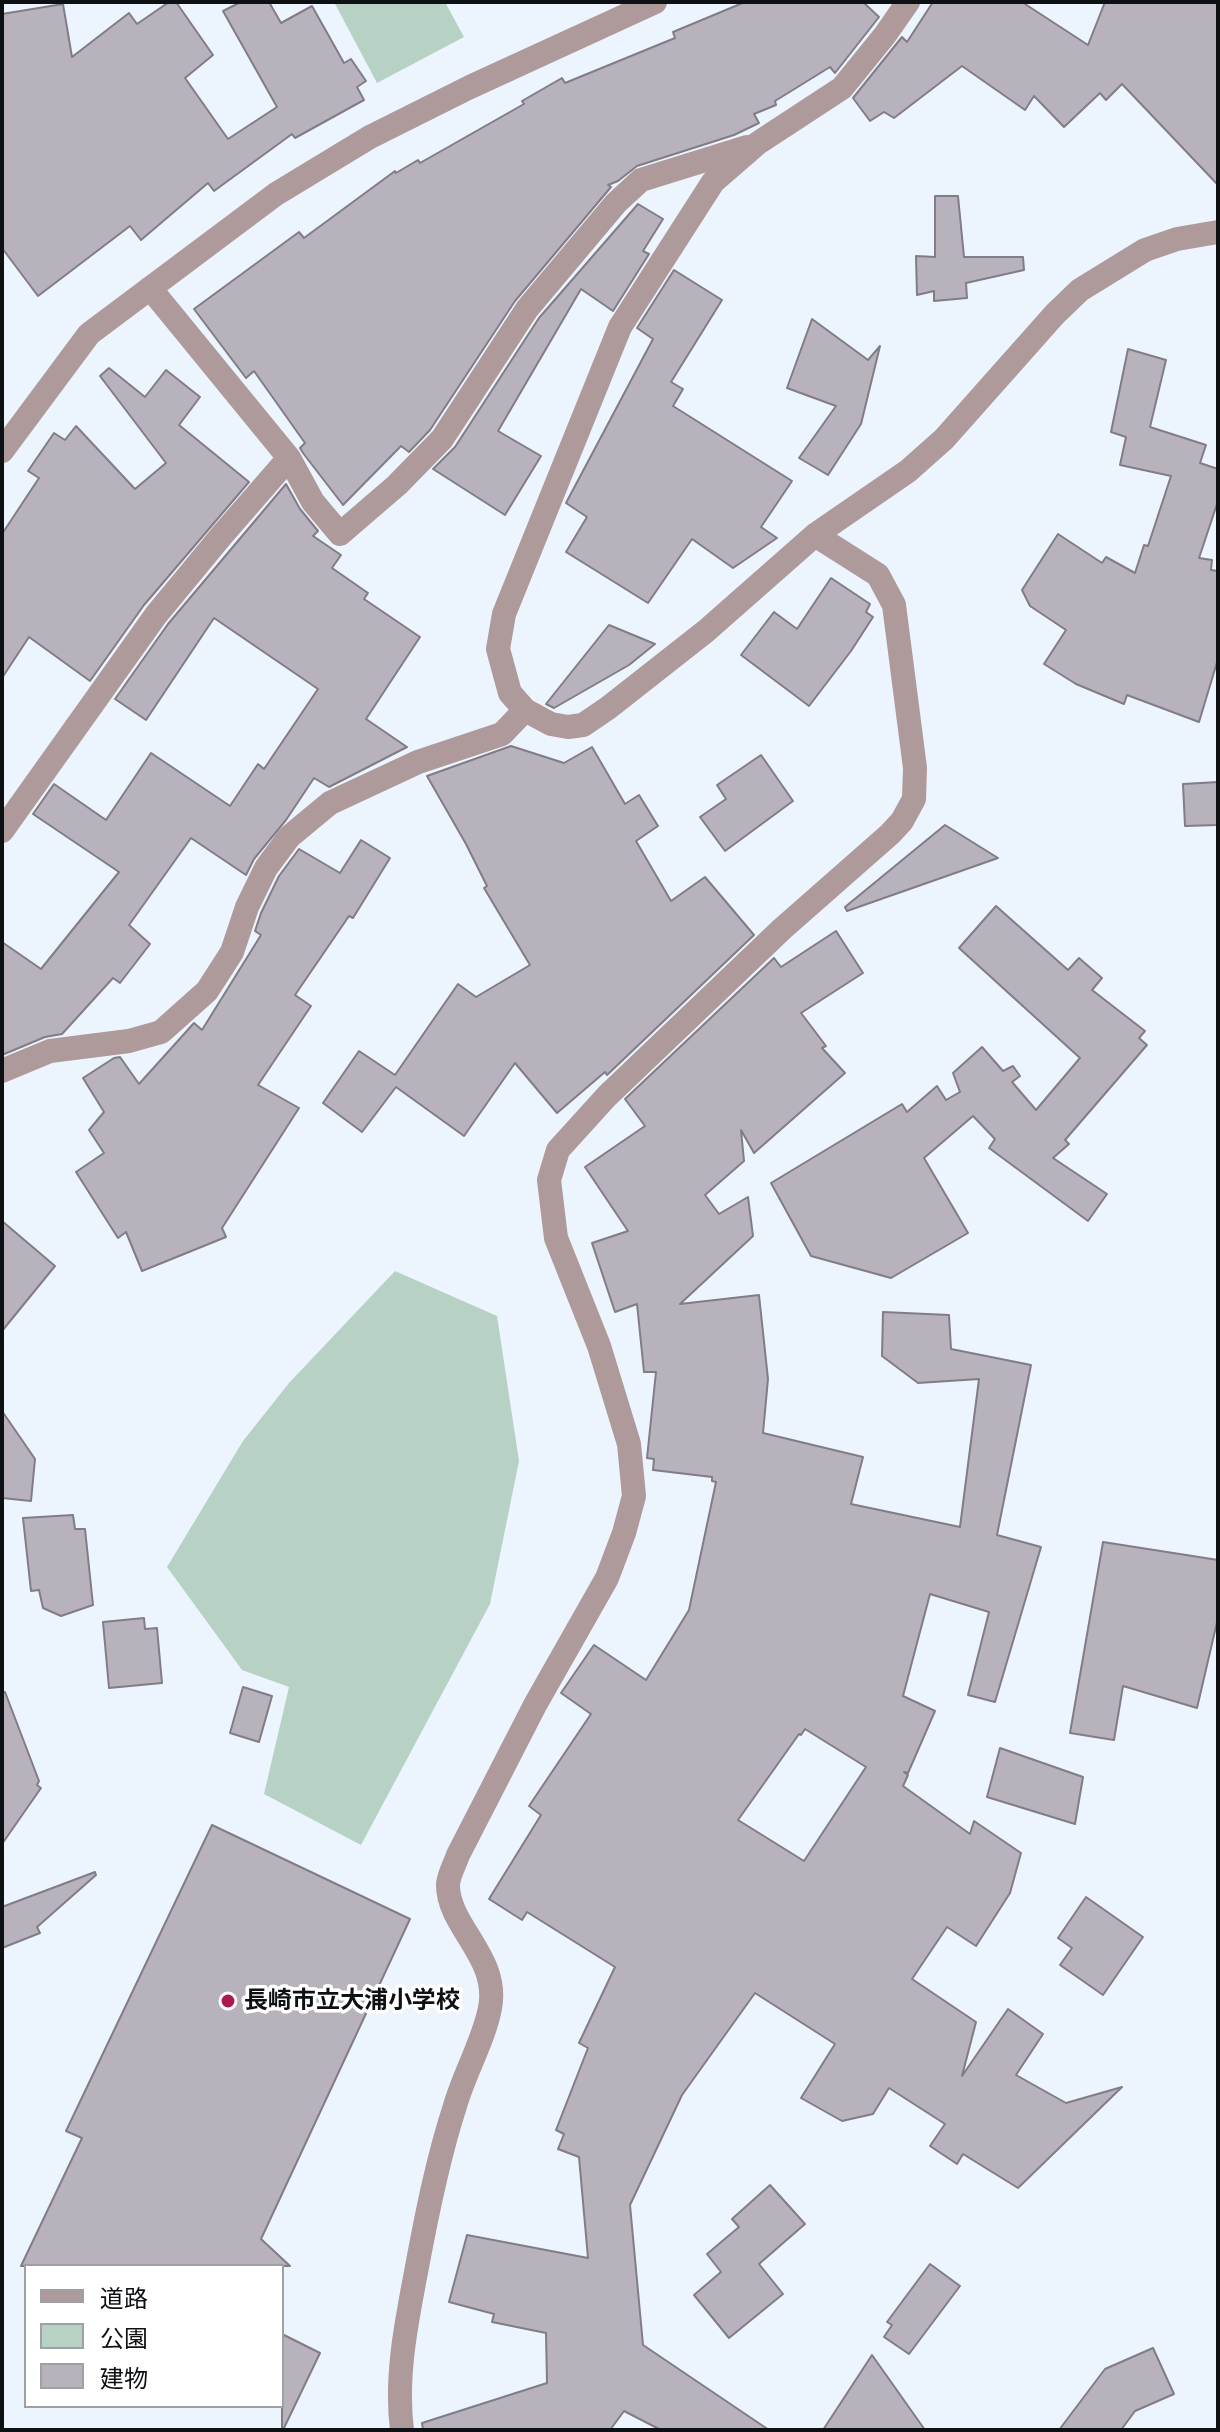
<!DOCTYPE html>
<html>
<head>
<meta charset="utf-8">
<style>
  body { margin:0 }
  #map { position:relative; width:1220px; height:2432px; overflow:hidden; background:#ecf5fe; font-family:"Work Sans","Noto Sans JP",sans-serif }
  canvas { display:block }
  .frame { position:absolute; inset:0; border:4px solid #0e1114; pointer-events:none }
  .legend { position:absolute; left:24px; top:2264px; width:260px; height:144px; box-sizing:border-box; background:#fff; border:2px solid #9fa0a1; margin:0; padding:10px 14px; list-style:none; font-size:24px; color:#0e1114 }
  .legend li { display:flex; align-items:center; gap:16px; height:40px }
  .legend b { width:40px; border:2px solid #9fa0a1 }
</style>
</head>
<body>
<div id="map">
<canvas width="1220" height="2432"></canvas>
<div class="frame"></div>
<ul class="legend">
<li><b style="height:10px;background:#ae999b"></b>道路</li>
<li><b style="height:22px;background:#b7d2c5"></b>公園</li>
<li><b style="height:22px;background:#b8b2bd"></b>建物</li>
</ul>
</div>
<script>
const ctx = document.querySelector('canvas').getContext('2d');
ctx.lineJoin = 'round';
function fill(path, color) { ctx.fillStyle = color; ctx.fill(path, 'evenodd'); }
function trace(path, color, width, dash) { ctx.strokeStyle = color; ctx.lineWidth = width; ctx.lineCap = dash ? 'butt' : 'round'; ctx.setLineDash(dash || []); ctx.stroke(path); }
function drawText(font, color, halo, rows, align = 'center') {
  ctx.font = font + ' "Work Sans","Noto Sans JP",sans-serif'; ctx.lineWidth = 7; ctx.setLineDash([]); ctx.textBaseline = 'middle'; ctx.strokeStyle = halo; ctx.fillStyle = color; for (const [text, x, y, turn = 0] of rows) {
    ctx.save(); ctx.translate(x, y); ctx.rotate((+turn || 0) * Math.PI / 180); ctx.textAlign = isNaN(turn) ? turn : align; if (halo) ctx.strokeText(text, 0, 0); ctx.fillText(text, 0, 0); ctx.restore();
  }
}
const green = new Path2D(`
  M 334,2 L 445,2 L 464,37 L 377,83 Z
  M 395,1271 L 497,1316 L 519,1461 L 490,1604 L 361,1845 L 264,1794 L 289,1687 L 242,1670 L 167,1567 L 243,1441 L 289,1383 Z`);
const building = new Path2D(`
  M 169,2 L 176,2 L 213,55 L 185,78 L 228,139 L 277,107 L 223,11 L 241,2 L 269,2 L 281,23 L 312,6 L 344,63 L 351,59 L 366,81 L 357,87 L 364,100 L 295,138 L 292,134 L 214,191 L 208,183 L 141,240 L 130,226 L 38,296 L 2,248 L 2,14 L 63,4 L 72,57 L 129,13 L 137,24 Z
  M 745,2 L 863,2 L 879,17 L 835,73 L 830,67 L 775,101 L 776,105 L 754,114 L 759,123 L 734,135 L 637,166 L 618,181 L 608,185 L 611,187 L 515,301 L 430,430 L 409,452 L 401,446 L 343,505 L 303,453 L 300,448 L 305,443 L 254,371 L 246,378 L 194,309 L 299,232 L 304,238 L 395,171 L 396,173 L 418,160 L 420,163 L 524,104 L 522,101 L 562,78 L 565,83 L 675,38 L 673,32 Z
  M 933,2 L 1022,2 L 1088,45 L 1105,2 L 1218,2 L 1218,185 L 1122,84 L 1106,100 L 1100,93 L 1064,127 L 1034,96 L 1025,110 L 962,66 L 894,118 L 884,112 L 870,121 L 853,98 L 902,37 L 907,42 Z
  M 935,196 L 958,196 L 964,257 L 1023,257 L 1024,270 L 966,283 L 967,298 L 934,301 L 934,291 L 917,295 L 916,256 L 935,257 Z
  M 638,204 L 663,219 L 643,251 L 649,254 L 613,311 L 581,289 L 498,431 L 541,456 L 505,515 L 433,469 L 455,447 L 539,318 Z
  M 674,270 L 722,300 L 671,382 L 683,389 L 673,406 L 792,481 L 761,527 L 777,538 L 733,568 L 692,539 L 648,603 L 566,552 L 587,517 L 566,503 L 653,339 L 637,328 Z
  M 812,319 L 868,360 L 880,346 L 861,424 L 828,475 L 799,458 L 836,406 L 787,388 Z
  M 1128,349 L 1166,360 L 1150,427 L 1206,445 L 1200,463 L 1218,469 L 1218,501 L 1199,558 L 1212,560 L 1211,570 L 1218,571 L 1218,659 L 1199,722 L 1127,695 L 1124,704 L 1076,684 L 1044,664 L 1066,630 L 1030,606 L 1022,590 L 1058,534 L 1102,563 L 1106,557 L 1135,573 L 1144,545 L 1148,546 L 1171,476 L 1120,465 L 1126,437 L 1111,432 Z
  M 109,368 L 145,397 L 166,370 L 200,397 L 179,425 L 249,482 L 144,605 L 90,681 L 29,637 L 2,678 L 2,534 L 39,478 L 28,471 L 54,433 L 65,440 L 76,426 L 135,489 L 166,463 L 100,376 Z
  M 286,484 L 300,509 L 318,531 L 313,536 L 341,555 L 332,568 L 368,593 L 364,599 L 420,637 L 366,719 L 407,747 L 329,787 L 314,778 L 286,820 L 254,859 L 246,875 L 191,838 L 129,925 L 150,944 L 120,983 L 113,978 L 62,1034 L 45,1037 L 2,1055 L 2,942 L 41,969 L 119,872 L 33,814 L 54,784 L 106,820 L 151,753 L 230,806 L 258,764 L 264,769 L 318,689 L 214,618 L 146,720 L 115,699 L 168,624 Z
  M 831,578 L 870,604 L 866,612 L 873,617 L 851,651 L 809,706 L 741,655 L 774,612 L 797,629 Z
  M 609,625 L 655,644 L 629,665 L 554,708 L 546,704 Z
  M 511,746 L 564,763 L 592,747 L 625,804 L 639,795 L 658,826 L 636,841 L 671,901 L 705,877 L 754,935 L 607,1075 L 605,1072 L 557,1113 L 515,1063 L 464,1136 L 396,1087 L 362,1132 L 323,1103 L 359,1051 L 395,1075 L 458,984 L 476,997 L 530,965 L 484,888 L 487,886 L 466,844 L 427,776 Z
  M 761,755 L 793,801 L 725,851 L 700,817 L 726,799 L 717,785 Z
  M 1218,782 L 1218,825 L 1185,826 L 1183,784 Z
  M 945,825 L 998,858 L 847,911 L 845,907 Z
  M 361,840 L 390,858 L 353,918 L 349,916 L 295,995 L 311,1006 L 258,1085 L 299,1108 L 222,1228 L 226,1237 L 142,1271 L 126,1232 L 118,1238 L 76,1172 L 104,1153 L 89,1130 L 104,1112 L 83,1078 L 114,1058 L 120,1057 L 139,1084 L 194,1023 L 202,1030 L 261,935 L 255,931 L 261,913 L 279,876 L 299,849 L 340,873 Z
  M 996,906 L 1068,970 L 1079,958 L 1102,978 L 1092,990 L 1145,1031 L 1139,1038 L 1147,1045 L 1065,1140 L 1069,1144 L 1053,1158 L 1107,1194 L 1088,1221 L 989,1148 L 995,1139 L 973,1116 L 924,1158 L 968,1233 L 891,1278 L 811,1256 L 771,1183 L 902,1104 L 907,1112 L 937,1086 L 946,1100 L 960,1092 L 953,1073 L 982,1047 L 1003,1071 L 1013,1066 L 1020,1076 L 1012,1082 L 1036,1110 L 1080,1058 L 959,948 Z
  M 836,931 L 863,973 L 801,1013 L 826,1046 L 822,1048 L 845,1073 L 754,1153 L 741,1130 L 744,1161 L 705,1195 L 719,1214 L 748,1197 L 753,1236 L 680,1304 L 759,1295 L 768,1379 L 763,1433 L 863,1457 L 851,1504 L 960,1527 L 979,1379 L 918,1383 L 882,1356 L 883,1312 L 949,1315 L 951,1349 L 1031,1365 L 997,1535 L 1041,1547 L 995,1702 L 968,1695 L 989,1612 L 930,1594 L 903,1696 L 935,1711 L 908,1773 L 904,1772 L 908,1775 L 903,1786 L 970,1834 L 974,1821 L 1021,1853 L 1010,1893 L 976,1946 L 947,1927 L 912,1979 L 976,2022 L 962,2076 L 1008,2009 L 1043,2034 L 1016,2075 L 1066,2103 L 1122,2087 L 1018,2188 L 963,2154 L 957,2164 L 930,2146 L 945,2124 L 889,2088 L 873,2114 L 842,2121 L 801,2098 L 835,2044 L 755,1993 L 682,2095 L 630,2205 L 643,2345 L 769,2430 L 661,2430 L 624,2411 L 610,2430 L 423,2430 L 422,2423 L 547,2383 L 546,2333 L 492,2322 L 494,2314 L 449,2302 L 467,2235 L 588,2258 L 579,2157 L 558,2149 L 564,2134 L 556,2130 L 588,2048 L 579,2043 L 615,1967 L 527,1912 L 522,1920 L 489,1899 L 541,1815 L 529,1806 L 591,1714 L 561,1693 L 594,1645 L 646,1680 L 689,1610 L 716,1482 L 712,1481 L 712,1477 L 653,1470 L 654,1459 L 647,1458 L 656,1372 L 644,1372 L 637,1304 L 615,1312 L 592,1243 L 628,1231 L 585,1167 L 645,1126 L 625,1099 L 774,958 L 781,967 ZM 805,1729 L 866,1767 L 804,1861 L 738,1820 L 799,1734 L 801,1735 Z
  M 2,1221 L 55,1266 L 2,1331 Z
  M 2,1411 L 35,1459 L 31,1501 L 2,1498 Z
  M 73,1515 L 75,1529 L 85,1529 L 93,1605 L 61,1616 L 43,1608 L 39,1590 L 31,1591 L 23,1518 Z
  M 1103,1542 L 1218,1560 L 1218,1618 L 1197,1708 L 1123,1686 L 1114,1740 L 1070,1733 Z
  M 144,1618 L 145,1629 L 157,1628 L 162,1683 L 109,1688 L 103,1622 Z
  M 243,1687 L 272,1696 L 259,1742 L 230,1733 Z
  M 5,1692 L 39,1781 L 37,1785 L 41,1788 L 2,1844 L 2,1693 Z
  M 1000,1748 L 1083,1777 L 1075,1824 L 987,1797 Z
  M 212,1825 L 410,1919 L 261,2239 L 290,2266 L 21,2266 L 82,2138 L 66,2131 Z
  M 95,1872 L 96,1875 L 37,1927 L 40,1933 L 2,1948 L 2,1907 Z
  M 1086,1897 L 1143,1937 L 1103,1995 L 1060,1965 L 1072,1948 L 1058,1938 Z
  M 770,2185 L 805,2224 L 759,2264 L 783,2294 L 729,2338 L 694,2295 L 721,2272 L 707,2254 L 739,2227 L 732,2219 Z
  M 930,2264 L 960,2286 L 909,2354 L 884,2337 L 892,2325 L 887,2322 Z
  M 282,2334 L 320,2353 L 283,2430 L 282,2430 Z
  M 1153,2348 L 1174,2394 L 1135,2411 L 1121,2430 L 1059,2430 L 1105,2369 Z
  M 872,2355 L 925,2430 L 823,2430 Z`);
const street = new Path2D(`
  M 908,2 L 885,35 L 842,88 L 758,143 L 713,182 L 620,327 L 504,614 L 498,649 L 510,693 L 525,710 L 551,724 L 568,727 L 583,725 L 608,708 L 706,631 L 815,535 L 908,471 L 944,439 L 1055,314 L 1080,290 L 1145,250 L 1177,239 L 1218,232
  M 150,288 L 289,458 L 313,502 L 340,534 L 397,485 L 442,439 L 527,309 L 616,203 L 641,180 L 747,147
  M 2,451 L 89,334 L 276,194 L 370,137 L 470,87 L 655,2
  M 2,831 L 156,615 L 222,535 L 289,458
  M 2,1071 L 50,1051 L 129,1041 L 161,1032 L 207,991 L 232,952 L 247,907 L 266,868 L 289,837 L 330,803 L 418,762 L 502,734 L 525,710
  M 402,2430 C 395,2376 407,2320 417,2267 C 427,2213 438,2158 455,2106 C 464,2074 484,2040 490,2008 C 500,1957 447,1926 448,1884 C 449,1874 455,1864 458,1855 L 535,1705 L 607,1578 L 624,1533 L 634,1496 L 629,1444 L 599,1346 L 556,1238 L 549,1180 L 558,1150 L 607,1096 L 782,929 L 890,834 L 902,821 L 914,799 L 915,768 L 894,605 L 878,575 L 815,535`);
const markers = [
  [228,2001,8,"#ac194c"]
];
const poiNames = [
  ["長崎市立大浦小学校",244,2001]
];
fill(green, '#b7d2c5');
fill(building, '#b8b2bd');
trace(building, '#817c86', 2);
trace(street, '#ae999b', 24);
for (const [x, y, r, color] of markers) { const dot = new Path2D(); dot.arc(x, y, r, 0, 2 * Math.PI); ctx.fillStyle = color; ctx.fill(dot); trace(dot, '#fff', 3); }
drawText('bold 24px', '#0e1114', '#fff', poiNames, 'left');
</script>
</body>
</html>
